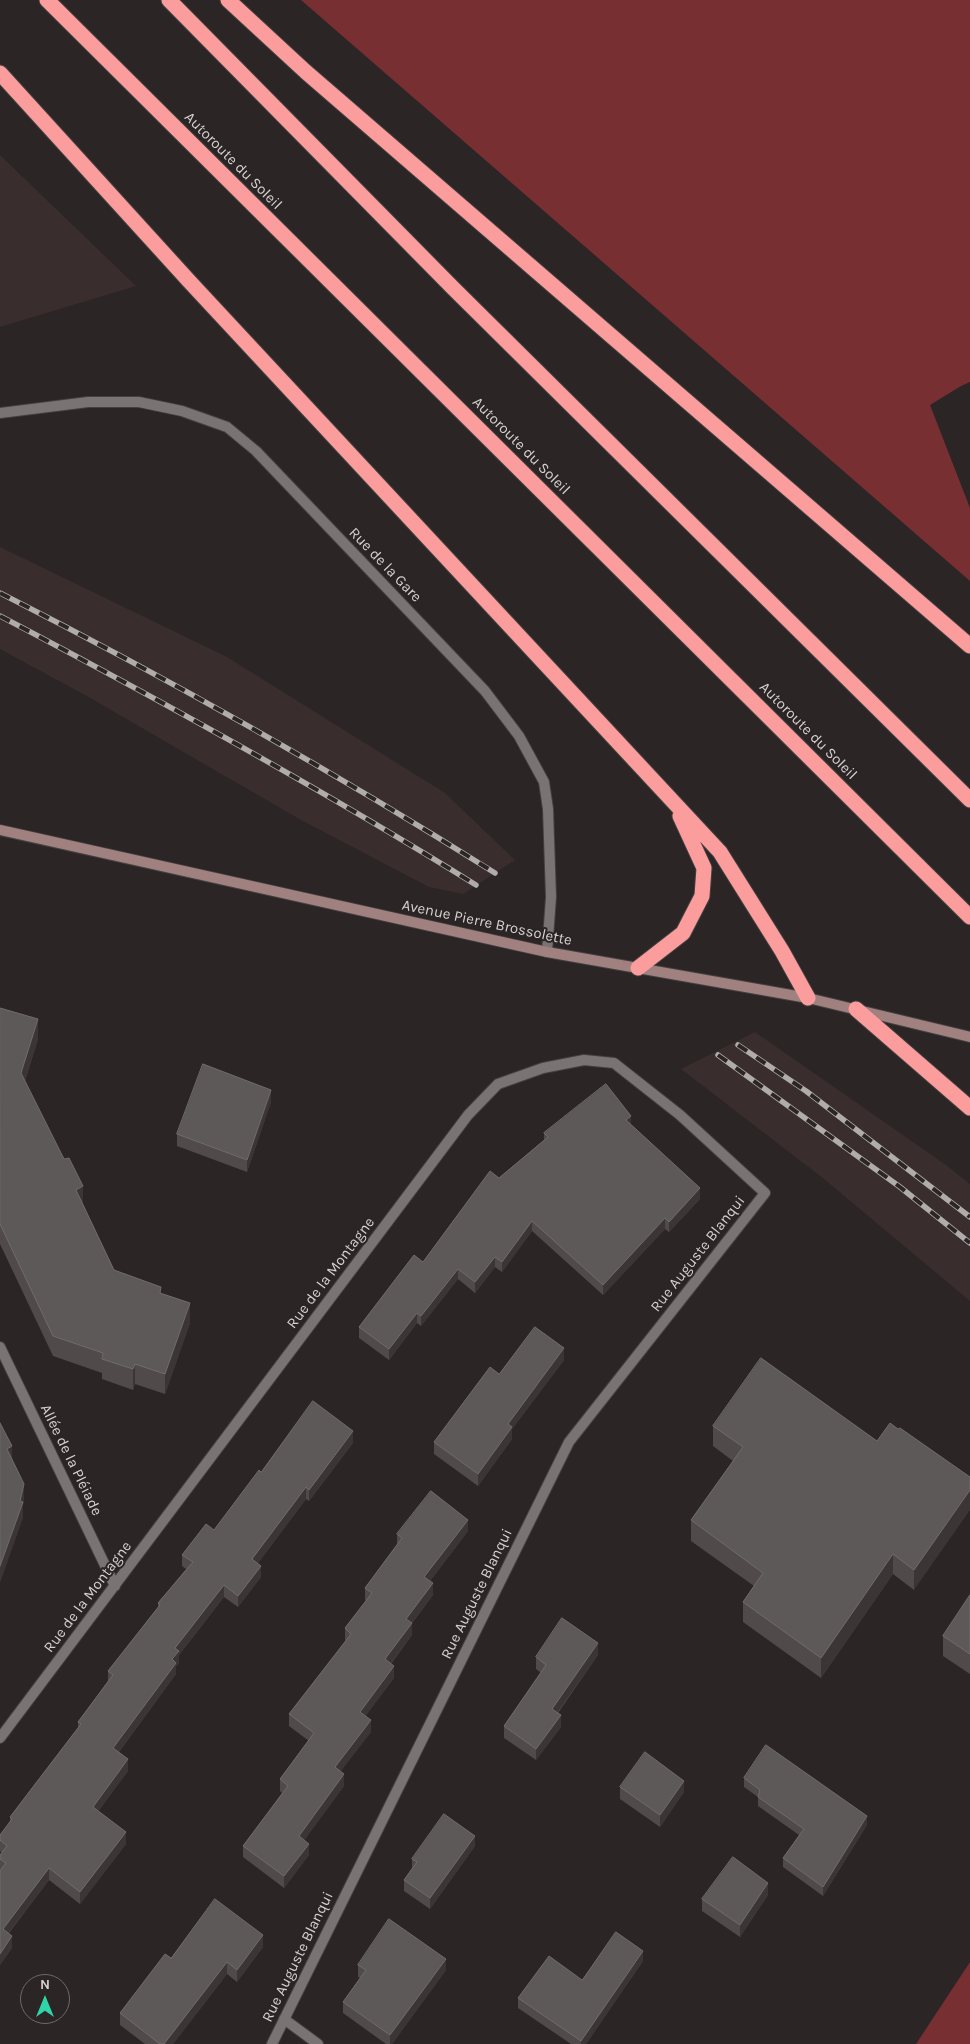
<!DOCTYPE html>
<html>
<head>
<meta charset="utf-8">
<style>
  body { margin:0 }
  #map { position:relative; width:970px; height:2044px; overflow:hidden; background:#2b2525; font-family:Karla,sans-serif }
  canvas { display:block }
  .north { position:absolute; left:20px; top:1974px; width:50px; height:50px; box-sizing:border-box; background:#2b2525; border:1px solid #6f6a6a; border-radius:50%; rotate:0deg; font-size:14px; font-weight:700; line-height:20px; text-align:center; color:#d5d1d1 }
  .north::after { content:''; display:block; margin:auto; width:18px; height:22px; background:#31d4a9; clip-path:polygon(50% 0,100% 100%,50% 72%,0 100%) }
</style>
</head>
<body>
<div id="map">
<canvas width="970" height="2044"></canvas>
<div class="north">N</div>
</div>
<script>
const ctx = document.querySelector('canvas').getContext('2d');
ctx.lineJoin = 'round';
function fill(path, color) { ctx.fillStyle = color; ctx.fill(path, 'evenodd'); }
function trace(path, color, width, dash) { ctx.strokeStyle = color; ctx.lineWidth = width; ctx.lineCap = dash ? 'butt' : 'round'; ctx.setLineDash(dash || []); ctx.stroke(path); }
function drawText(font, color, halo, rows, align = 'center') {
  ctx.font = font + ' Karla,sans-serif'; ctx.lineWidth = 4; ctx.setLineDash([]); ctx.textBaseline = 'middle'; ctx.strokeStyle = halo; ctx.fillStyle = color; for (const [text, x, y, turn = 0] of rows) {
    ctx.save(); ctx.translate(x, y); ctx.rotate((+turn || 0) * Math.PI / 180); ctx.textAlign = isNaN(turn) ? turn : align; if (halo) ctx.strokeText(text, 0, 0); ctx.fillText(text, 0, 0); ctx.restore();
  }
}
const built = new Path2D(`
  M 0,155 L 136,286 L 0,327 Z
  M 0,547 L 227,657 L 445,793 L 515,860 L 463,894 L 429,887 L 301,820 L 85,695 L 0,649 Z
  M 755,1032 L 946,1165 L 970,1184 L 970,1301 L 824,1179 L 681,1069 Z`);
const green = new Path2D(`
  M 301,0 L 970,0 L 970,382 L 961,386 L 930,405 L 970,508 L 970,581 Z
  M 970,1962 L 970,2044 L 916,2044 Z`);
const lane = new Path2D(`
  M 0,413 L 88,402 L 139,402 L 182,411 L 227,427 L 256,451 L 485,691 L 519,736 L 544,782 L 548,809 L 551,897 L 547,952`);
const street = new Path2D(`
  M 0,1347 L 115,1586
  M 0,1738 L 468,1115 L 498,1084 L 543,1068 L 584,1060 L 614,1063 L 680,1115 L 765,1193 L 569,1442 L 272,2044
  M 284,2019 L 318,2044`);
const secondary = new Path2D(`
  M 0,830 L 547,952 L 808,998 L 970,1037`);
const highway = new Path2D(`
  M 47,0 L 970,917
  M 169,0 L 454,289 L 970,800
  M 228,0 L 306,72 L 970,646
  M 0,73 L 189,281 L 720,852 L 782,951 L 808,998
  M 638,968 L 683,933 L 702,896 L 704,868 L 680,816
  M 856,1009 L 970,1108`);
const rail = new Path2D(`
  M 0,593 C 169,679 334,772 495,873
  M 0,616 C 162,701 321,789 476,885
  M 738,1045 L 806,1091 L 970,1217
  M 718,1055 L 900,1187 L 970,1243`);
const wall = new Path2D(`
  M 0,1008 L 38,1039 L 25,1081 L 114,1270 L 161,1294 L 190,1323 L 165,1394 L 135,1384 L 133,1390 L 102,1379 L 102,1373 L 53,1356 L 0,1244 Z
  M 271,1102 L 247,1172 L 177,1146 L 177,1134 Z
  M 631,1125 L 700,1199 L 669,1232 L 665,1229 L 603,1295 L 532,1231 L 502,1272 L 495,1267 L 475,1293 L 458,1279 L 421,1326 L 417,1323 L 389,1360 L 359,1338 L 359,1327 L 423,1262 L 499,1178 L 544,1140 L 544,1133 Z
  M 564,1360 L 512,1429 L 512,1439 L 478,1486 L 434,1454 L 434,1442 L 499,1374 Z
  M 713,1426 L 877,1441 L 970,1477 L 914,1590 L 893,1574 L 821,1678 L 743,1622 L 743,1602 L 754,1586 L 691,1541 L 691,1520 L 733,1461 L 713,1446 Z
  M 353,1443 L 309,1501 L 306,1499 L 258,1563 L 261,1577 L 238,1607 L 224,1597 L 179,1655 L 179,1663 L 176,1666 L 176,1674 L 119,1752 L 128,1771 L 98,1811 L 126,1844 L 80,1904 L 49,1880 L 9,1933 L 12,1948 L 0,1965 L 0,1855 L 2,1853 L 0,1851 L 0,1835 L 10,1822 L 10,1817 L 78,1728 L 78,1722 L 108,1681 L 108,1671 L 158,1607 L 158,1603 L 186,1569 L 182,1566 L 182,1555 L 214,1530 L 261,1472 Z
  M 468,1531 L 430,1581 L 433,1595 L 412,1623 L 412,1635 L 391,1664 L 394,1678 L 365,1716 L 371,1732 L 340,1771 L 344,1786 L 304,1840 L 309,1855 L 284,1888 L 243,1857 L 243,1846 L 282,1793 L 280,1791 L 280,1779 L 309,1741 L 289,1726 L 289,1714 L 346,1641 L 345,1640 L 345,1628 L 366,1601 L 365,1600 L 365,1588 L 397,1545 L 397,1534 Z
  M 970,1595 L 970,1674 L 943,1656 L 943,1636 Z
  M 598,1655 L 558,1713 L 561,1727 L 536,1760 L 504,1738 L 504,1726 L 541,1673 L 536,1669 L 536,1657 Z
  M 744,1778 L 867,1825 L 823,1896 L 783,1867 L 783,1858 L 799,1835 L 758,1806 L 758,1797 L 744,1787 Z
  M 620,1787 L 684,1792 L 660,1827 L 620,1799 Z
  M 475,1846 L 430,1909 L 404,1891 L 404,1880 L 412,1868 L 412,1859 Z
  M 768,1895 L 740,1937 L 702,1911 L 702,1899 Z
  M 263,1947 L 237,1982 L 227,1974 L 173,2044 L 145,2044 L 120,2025 L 120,2013 L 171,1958 Z
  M 643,1961 L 586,2044 L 571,2044 L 518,2008 L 518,1998 Z
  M 358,1965 L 446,1970 L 392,2044 L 386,2044 L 343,2013 L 343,2002 L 360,1978 L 358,1977 Z`);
const shadedWall = new Path2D(`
  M 38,1019 L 38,1039 L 21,1093 L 21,1073 Z
  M 271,1090 L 271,1102 L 247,1172 L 247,1160 Z
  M 631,1116 L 631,1126 L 626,1120 Z
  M 83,1186 L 83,1207 L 76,1190 Z
  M 700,1188 L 700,1199 L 669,1232 L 669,1222 Z
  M 665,1218 L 665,1229 L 603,1295 L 603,1285 Z
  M 532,1221 L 532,1231 L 502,1272 L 502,1262 Z
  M 495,1257 L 495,1267 L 475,1293 L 475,1282 Z
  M 458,1269 L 458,1279 L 421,1326 L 421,1316 Z
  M 190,1303 L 190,1323 L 165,1394 L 165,1374 Z
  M 417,1313 L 417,1323 L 389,1360 L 389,1349 Z
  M 564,1348 L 564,1360 L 512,1429 L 512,1439 L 478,1486 L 478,1474 L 508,1424 Z
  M 135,1364 L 135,1384 L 133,1390 L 133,1369 Z
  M 353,1431 L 353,1443 L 309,1501 L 309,1490 Z
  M 12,1446 L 12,1463 L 7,1449 Z
  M 24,1484 L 24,1501 L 23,1506 L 23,1518 L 0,1583 L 0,1566 Z
  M 306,1487 L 306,1499 L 252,1571 L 252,1559 Z
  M 970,1490 L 970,1510 L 914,1590 L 914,1570 Z
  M 468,1520 L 468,1531 L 424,1589 L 424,1577 Z
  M 893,1554 L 893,1574 L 821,1678 L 821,1658 Z
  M 261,1566 L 261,1577 L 238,1607 L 238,1596 Z
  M 433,1583 L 433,1595 L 406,1630 L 406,1619 Z
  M 224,1585 L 224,1597 L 179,1655 L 179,1663 L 176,1666 L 176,1674 L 113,1760 L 113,1748 L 172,1659 L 175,1648 Z
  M 412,1623 L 412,1635 L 385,1671 L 385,1659 Z
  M 598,1643 L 598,1655 L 552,1720 L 552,1709 Z
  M 394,1666 L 394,1678 L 360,1724 L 360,1712 Z
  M 561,1715 L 561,1727 L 536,1760 L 536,1749 Z
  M 371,1720 L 371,1732 L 335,1779 L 335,1767 Z
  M 128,1759 L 128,1771 L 93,1819 L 93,1807 Z
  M 344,1774 L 344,1786 L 299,1848 L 299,1836 Z
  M 684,1781 L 684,1792 L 660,1827 L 660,1815 Z
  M 867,1816 L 867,1825 L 823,1896 L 823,1887 Z
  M 126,1832 L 126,1844 L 80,1904 L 80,1892 Z
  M 475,1836 L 475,1846 L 430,1909 L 430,1898 Z
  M 309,1844 L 309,1855 L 284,1888 L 284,1876 Z
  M 49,1868 L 49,1880 L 3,1940 L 3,1929 Z
  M 768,1883 L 768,1895 L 740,1937 L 740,1925 Z
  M 263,1935 L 263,1947 L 237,1982 L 237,1970 Z
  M 12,1936 L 12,1948 L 0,1965 L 0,1954 Z
  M 643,1951 L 643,1961 L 586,2044 L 581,2044 L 581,2041 Z
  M 446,1959 L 446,1970 L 392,2044 L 390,2044 L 390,2035 Z
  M 227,1962 L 227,1974 L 173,2044 L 164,2044 Z`);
const building = new Path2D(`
  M 0,1008 L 38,1019 L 21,1073 L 64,1159 L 69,1158 L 83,1186 L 76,1190 L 114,1270 L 161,1287 L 160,1293 L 190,1303 L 165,1374 L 135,1364 L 133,1369 L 102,1359 L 103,1353 L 53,1336 L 0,1224 Z
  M 203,1064 L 271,1090 L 247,1160 L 177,1134 Z
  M 606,1084 L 631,1116 L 626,1120 L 700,1188 L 669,1222 L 665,1218 L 603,1285 L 532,1221 L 502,1262 L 495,1257 L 475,1282 L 458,1269 L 421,1316 L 417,1313 L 389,1349 L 359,1327 L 414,1255 L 423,1262 L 490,1171 L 499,1178 L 548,1137 L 544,1133 Z
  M 535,1327 L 564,1348 L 508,1424 L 512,1427 L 478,1474 L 434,1442 L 490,1367 L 499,1374 Z
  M 761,1358 L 877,1441 L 890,1423 L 898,1429 L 900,1428 L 970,1477 L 970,1490 L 914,1570 L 893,1554 L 821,1658 L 743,1602 L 763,1573 L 691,1520 L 743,1447 L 713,1426 Z
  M 313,1401 L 353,1431 L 309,1490 L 306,1487 L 252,1559 L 261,1566 L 238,1596 L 224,1585 L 175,1648 L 179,1651 L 172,1659 L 176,1663 L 113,1748 L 128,1759 L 93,1807 L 126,1832 L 80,1892 L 49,1868 L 3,1929 L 12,1936 L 0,1954 L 0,1871 L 6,1863 L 0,1859 L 0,1855 L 7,1846 L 0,1840 L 0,1835 L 12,1819 L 10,1817 L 81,1724 L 78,1722 L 113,1675 L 108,1671 L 160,1605 L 158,1603 L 193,1562 L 182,1555 L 206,1524 L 214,1530 L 259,1470 L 261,1472 Z
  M 0,1423 L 12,1446 L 7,1449 L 24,1484 L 20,1501 L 23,1502 L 0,1566 Z
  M 431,1491 L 468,1520 L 424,1577 L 433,1583 L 406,1619 L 412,1623 L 385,1659 L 394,1666 L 360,1712 L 371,1720 L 335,1767 L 344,1774 L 299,1836 L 309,1844 L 284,1876 L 243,1846 L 288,1786 L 280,1779 L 314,1733 L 289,1714 L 351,1634 L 345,1628 L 372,1593 L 365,1588 L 402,1538 L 397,1534 Z
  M 970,1595 L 970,1654 L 943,1636 Z
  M 562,1618 L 598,1643 L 552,1709 L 561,1715 L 536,1749 L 504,1726 L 546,1665 L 536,1657 Z
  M 766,1745 L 867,1816 L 823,1887 L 783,1858 L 804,1829 L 758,1797 L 760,1790 L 744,1778 Z
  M 645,1752 L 684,1781 L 660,1815 L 620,1787 Z
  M 444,1814 L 475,1836 L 430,1898 L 404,1880 L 417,1862 L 412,1859 Z
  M 733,1857 L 768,1883 L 740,1925 L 702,1899 Z
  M 215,1899 L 263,1935 L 237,1970 L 227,1962 L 164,2044 L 160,2044 L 120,2013 L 165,1954 L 171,1958 Z
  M 389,1919 L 446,1959 L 390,2035 L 343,2002 L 366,1970 L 358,1965 Z
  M 616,1932 L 643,1951 L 581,2041 L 518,1998 L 549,1956 L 582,1980 Z`);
const streetNames = [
  ["Autoroute du Soleil",233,161,45],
  ["Autoroute du Soleil",521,446,45],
  ["Rue de la Gare",385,565,46],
  ["Autoroute du Soleil",808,731,45],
  ["Avenue Pierre Brossolette",487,923,12],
  ["Rue Auguste Blanqui",698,1254,-52],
  ["Rue de la Montagne",331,1273,-53],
  ["Allée de la Pléiade",71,1460,64],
  ["Rue Auguste Blanqui",477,1594,-64],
  ["Rue de la Montagne",88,1597,-53],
  ["Rue Auguste Blanqui",298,1957,-64]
];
fill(built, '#3a2d2d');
fill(green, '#782f32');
trace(lane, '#454141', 12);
trace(street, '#454141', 12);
trace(secondary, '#454141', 12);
trace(highway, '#454141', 17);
trace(lane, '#7a7373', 10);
trace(street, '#7a7373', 10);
trace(secondary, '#a18080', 10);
trace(highway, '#fc9d9d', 15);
trace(rail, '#b1acac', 5.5);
trace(rail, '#2b2525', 4, [11]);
fill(wall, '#504a4a');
fill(shadedWall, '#3b3535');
fill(building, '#5e5959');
trace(building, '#716c6c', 1);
drawText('15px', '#d5d1d1', '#2b2525', streetNames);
</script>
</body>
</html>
